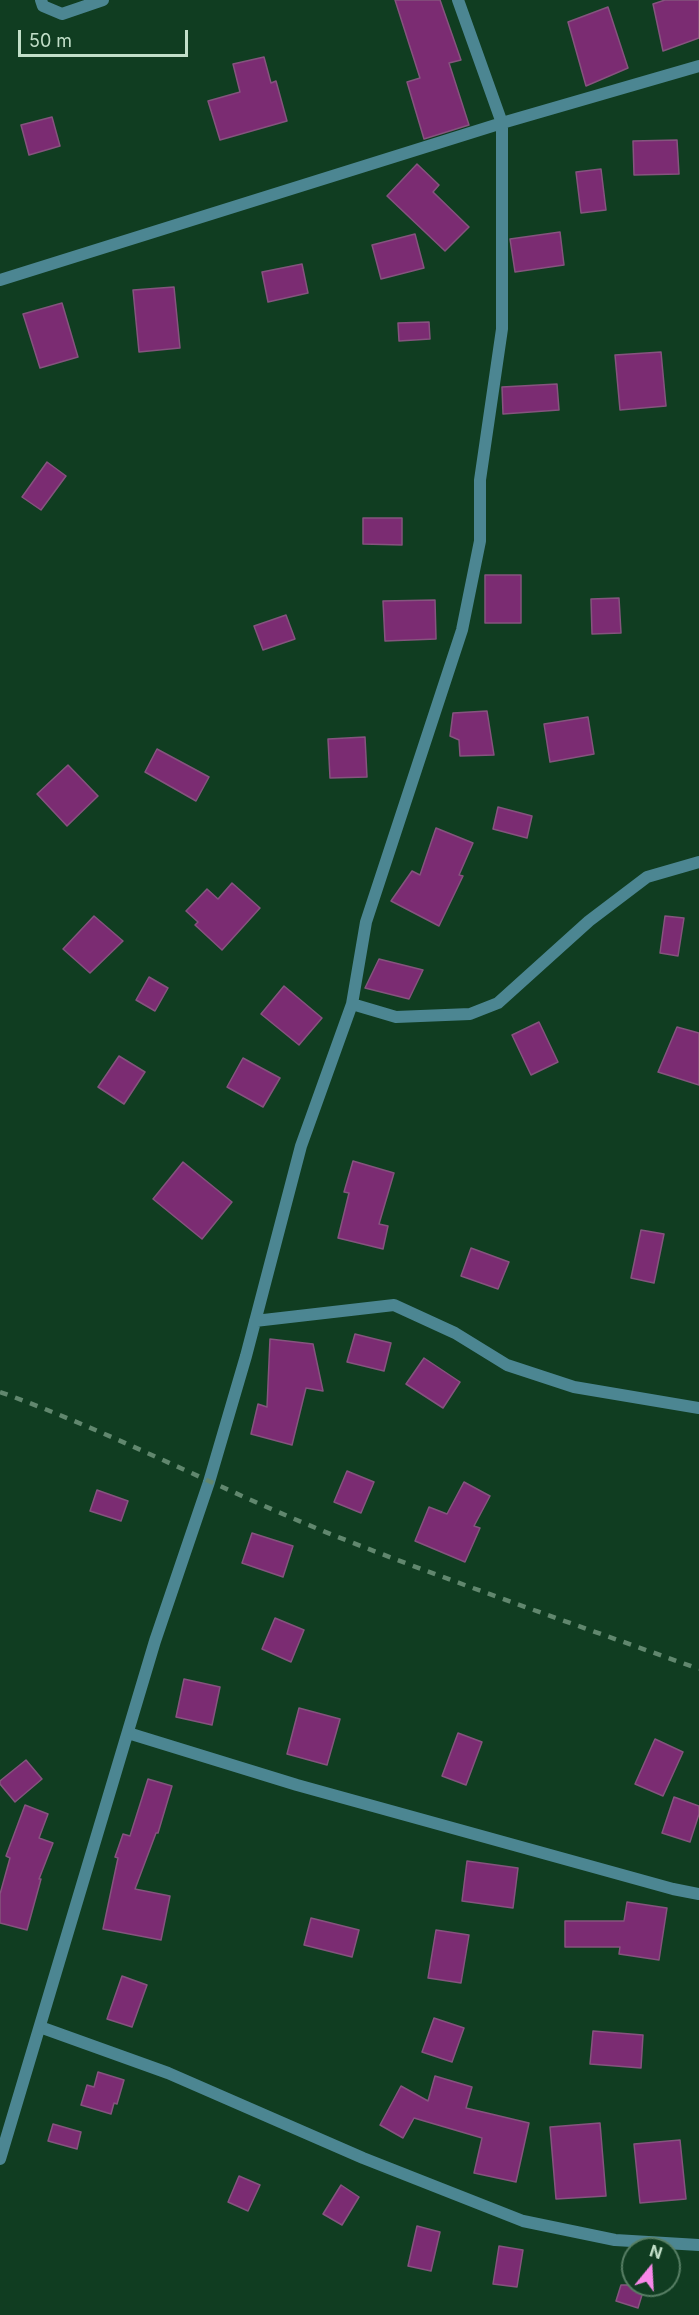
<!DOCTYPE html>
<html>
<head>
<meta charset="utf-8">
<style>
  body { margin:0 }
  #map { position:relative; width:699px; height:2315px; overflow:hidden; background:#103d21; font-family:Inter,sans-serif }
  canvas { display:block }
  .north { position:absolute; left:621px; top:2237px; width:60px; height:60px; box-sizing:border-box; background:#103d21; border:2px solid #577e64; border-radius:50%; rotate:18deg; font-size:16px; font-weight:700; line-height:24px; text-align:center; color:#c2dfc9 }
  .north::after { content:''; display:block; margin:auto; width:21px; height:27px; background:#f888e9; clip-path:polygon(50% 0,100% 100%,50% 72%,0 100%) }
  .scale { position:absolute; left:18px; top:30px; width:170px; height:27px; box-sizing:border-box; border:3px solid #c2dfc9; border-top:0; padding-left:8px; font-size:18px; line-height:21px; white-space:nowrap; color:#c2dfc9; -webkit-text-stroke:4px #103d21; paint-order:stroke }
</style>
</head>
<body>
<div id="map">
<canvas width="699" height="2315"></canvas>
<div class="north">N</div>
<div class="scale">50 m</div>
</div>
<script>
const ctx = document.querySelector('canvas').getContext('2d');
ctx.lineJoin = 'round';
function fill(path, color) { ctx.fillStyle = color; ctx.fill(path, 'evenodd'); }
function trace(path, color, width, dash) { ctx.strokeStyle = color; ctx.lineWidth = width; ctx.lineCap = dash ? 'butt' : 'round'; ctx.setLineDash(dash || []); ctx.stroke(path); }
const building = new Path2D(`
  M 395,0 L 440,0 L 461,60 L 449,63 L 469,125 L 424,139 L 407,82 L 420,78 Z
  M 665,0 L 699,0 L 699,38 L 663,51 L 653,4 Z
  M 608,7 L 628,68 L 586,86 L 568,22 Z
  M 264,57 L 271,83 L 276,81 L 287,121 L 220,140 L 208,101 L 240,92 L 233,64 Z
  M 52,117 L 60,146 L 29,155 L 21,125 Z
  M 677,140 L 679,174 L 634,175 L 633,141 Z
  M 417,164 L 439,185 L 433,192 L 469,227 L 445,251 L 387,196 Z
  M 601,169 L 606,210 L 581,213 L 576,172 Z
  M 560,232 L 564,265 L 515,272 L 510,239 Z
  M 415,234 L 424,268 L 381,279 L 372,245 Z
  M 302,264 L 308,293 L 268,302 L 262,272 Z
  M 174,287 L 180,348 L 139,352 L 133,290 Z
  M 62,303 L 78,357 L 40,368 L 23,314 Z
  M 429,322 L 430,339 L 399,341 L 398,323 Z
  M 661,352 L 666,406 L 620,410 L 615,355 Z
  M 557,384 L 559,410 L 503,414 L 502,387 Z
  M 47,462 L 66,476 L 41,510 L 22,497 Z
  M 363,518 L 402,518 L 402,545 L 363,544 Z
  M 485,575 L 521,575 L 521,623 L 485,623 Z
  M 619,598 L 621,633 L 592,634 L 591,599 Z
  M 435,600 L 436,639 L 385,641 L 383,601 Z
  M 286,615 L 295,639 L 263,650 L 254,626 Z
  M 487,711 L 494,755 L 460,756 L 459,740 L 450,736 L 453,713 Z
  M 588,717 L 594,754 L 550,762 L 544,724 Z
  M 365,737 L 367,777 L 330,778 L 328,739 Z
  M 157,749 L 209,777 L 196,801 L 145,772 Z
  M 68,765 L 98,796 L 67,826 L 37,794 Z
  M 498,807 L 532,816 L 527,838 L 493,829 Z
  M 436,828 L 473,843 L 459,875 L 463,876 L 439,926 L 391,901 L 412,871 L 420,875 Z
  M 232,883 L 260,908 L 222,950 L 195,925 L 198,922 L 186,911 L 207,889 L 218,899 Z
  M 94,916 L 123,941 L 90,973 L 63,949 Z
  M 665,916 L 684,918 L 678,956 L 660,953 Z
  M 379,959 L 423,970 L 409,999 L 365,988 Z
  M 149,977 L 168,988 L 155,1011 L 136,1000 Z
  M 284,986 L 322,1018 L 299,1045 L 261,1014 Z
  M 539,1022 L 558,1062 L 531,1075 L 512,1035 Z
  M 677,1027 L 699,1033 L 699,1085 L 658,1072 Z
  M 119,1056 L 145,1072 L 124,1104 L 98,1087 Z
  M 243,1058 L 280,1078 L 263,1107 L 227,1087 Z
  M 353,1161 L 394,1173 L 379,1224 L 388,1226 L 383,1249 L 338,1238 L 349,1193 L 344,1192 Z
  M 183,1162 L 232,1202 L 202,1239 L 153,1199 Z
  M 641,1230 L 664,1234 L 654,1283 L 631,1278 Z
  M 471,1248 L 509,1262 L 498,1289 L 461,1276 Z
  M 355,1334 L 391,1343 L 384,1371 L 347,1362 Z
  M 270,1339 L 313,1344 L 323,1391 L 306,1388 L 292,1445 L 251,1434 L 258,1404 L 267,1407 Z
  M 424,1358 L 460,1382 L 443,1408 L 406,1384 Z
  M 347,1471 L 374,1482 L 361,1513 L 334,1502 Z
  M 464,1482 L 490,1496 L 474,1526 L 480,1528 L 465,1562 L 415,1541 L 429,1507 L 447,1514 Z
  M 97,1490 L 128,1501 L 121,1521 L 90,1511 Z
  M 252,1533 L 293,1546 L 283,1577 L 242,1563 Z
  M 275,1618 L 304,1630 L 291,1662 L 262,1649 Z
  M 184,1679 L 220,1687 L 212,1725 L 176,1717 Z
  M 299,1708 L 340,1719 L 327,1765 L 287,1754 Z
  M 458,1733 L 482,1742 L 466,1785 L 442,1776 Z
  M 655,1739 L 683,1752 L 663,1796 L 635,1784 Z
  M 26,1760 L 42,1779 L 15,1802 L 0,1784 L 0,1781 Z
  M 148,1779 L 172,1786 L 158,1833 L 156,1833 L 135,1889 L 170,1896 L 161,1940 L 103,1929 L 118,1858 L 115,1857 L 123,1834 L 130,1836 Z
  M 674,1797 L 699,1806 L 699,1814 L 690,1842 L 662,1833 Z
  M 25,1805 L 48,1814 L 39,1838 L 53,1843 L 39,1879 L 41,1879 L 27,1930 L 0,1923 L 0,1894 L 10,1858 L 6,1856 Z
  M 467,1861 L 518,1868 L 513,1908 L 462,1901 Z
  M 627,1902 L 667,1908 L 659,1960 L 619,1954 L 620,1947 L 565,1947 L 565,1921 L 624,1921 Z
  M 311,1918 L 359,1930 L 352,1957 L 304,1945 Z
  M 436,1930 L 469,1935 L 461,1983 L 428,1978 Z
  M 122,1976 L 147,1985 L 132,2027 L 107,2019 Z
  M 434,2018 L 464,2028 L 452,2062 L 422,2052 Z
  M 593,2031 L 643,2035 L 641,2068 L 590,2064 Z
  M 98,2072 L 124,2080 L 117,2104 L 114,2103 L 111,2114 L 81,2105 L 87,2085 L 94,2087 Z
  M 435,2076 L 472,2087 L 466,2108 L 529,2123 L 516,2182 L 474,2173 L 482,2138 L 414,2118 L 403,2138 L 380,2125 L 401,2086 L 428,2101 Z
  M 600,2123 L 606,2196 L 556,2199 L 550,2127 Z
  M 53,2124 L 81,2132 L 77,2149 L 48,2141 Z
  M 680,2140 L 686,2199 L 640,2203 L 634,2144 Z
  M 239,2176 L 260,2185 L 248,2211 L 228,2202 Z
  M 341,2185 L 359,2197 L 342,2225 L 323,2214 Z
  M 417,2226 L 440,2232 L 431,2271 L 408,2266 Z
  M 499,2246 L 523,2250 L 517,2287 L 493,2284 Z
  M 621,2285 L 645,2285 L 638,2308 L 616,2301 Z`);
const minor = new Path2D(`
  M 41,0 L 43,6 L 62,14 L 103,0
  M 0,280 L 502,123 L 699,66
  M 352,1004 L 396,1017 L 470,1014 L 498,1003 L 589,921 L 647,877 L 699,862
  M 255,1321 L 394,1305 L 455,1333 L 507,1365 L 574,1387 L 699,1408
  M 128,1733 L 297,1785 L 673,1889 L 699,1894
  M 40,2027 L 168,2073 L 363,2158 L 523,2221 L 615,2240 L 699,2245
  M 0,2159 L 155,1641 L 209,1482 L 246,1356 L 301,1146 L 352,1004 L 366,922 L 462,630 L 480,541 L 480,480 L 502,329 L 502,123 L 458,0`);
const rail = new Path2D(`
  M 0,1392 C 114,1433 221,1490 333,1535 C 454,1583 577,1625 699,1669`);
fill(building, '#7b2c72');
trace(building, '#85547e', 1.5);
trace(minor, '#4c8692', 12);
trace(rail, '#61876e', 4.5, [8, 8]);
</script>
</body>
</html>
